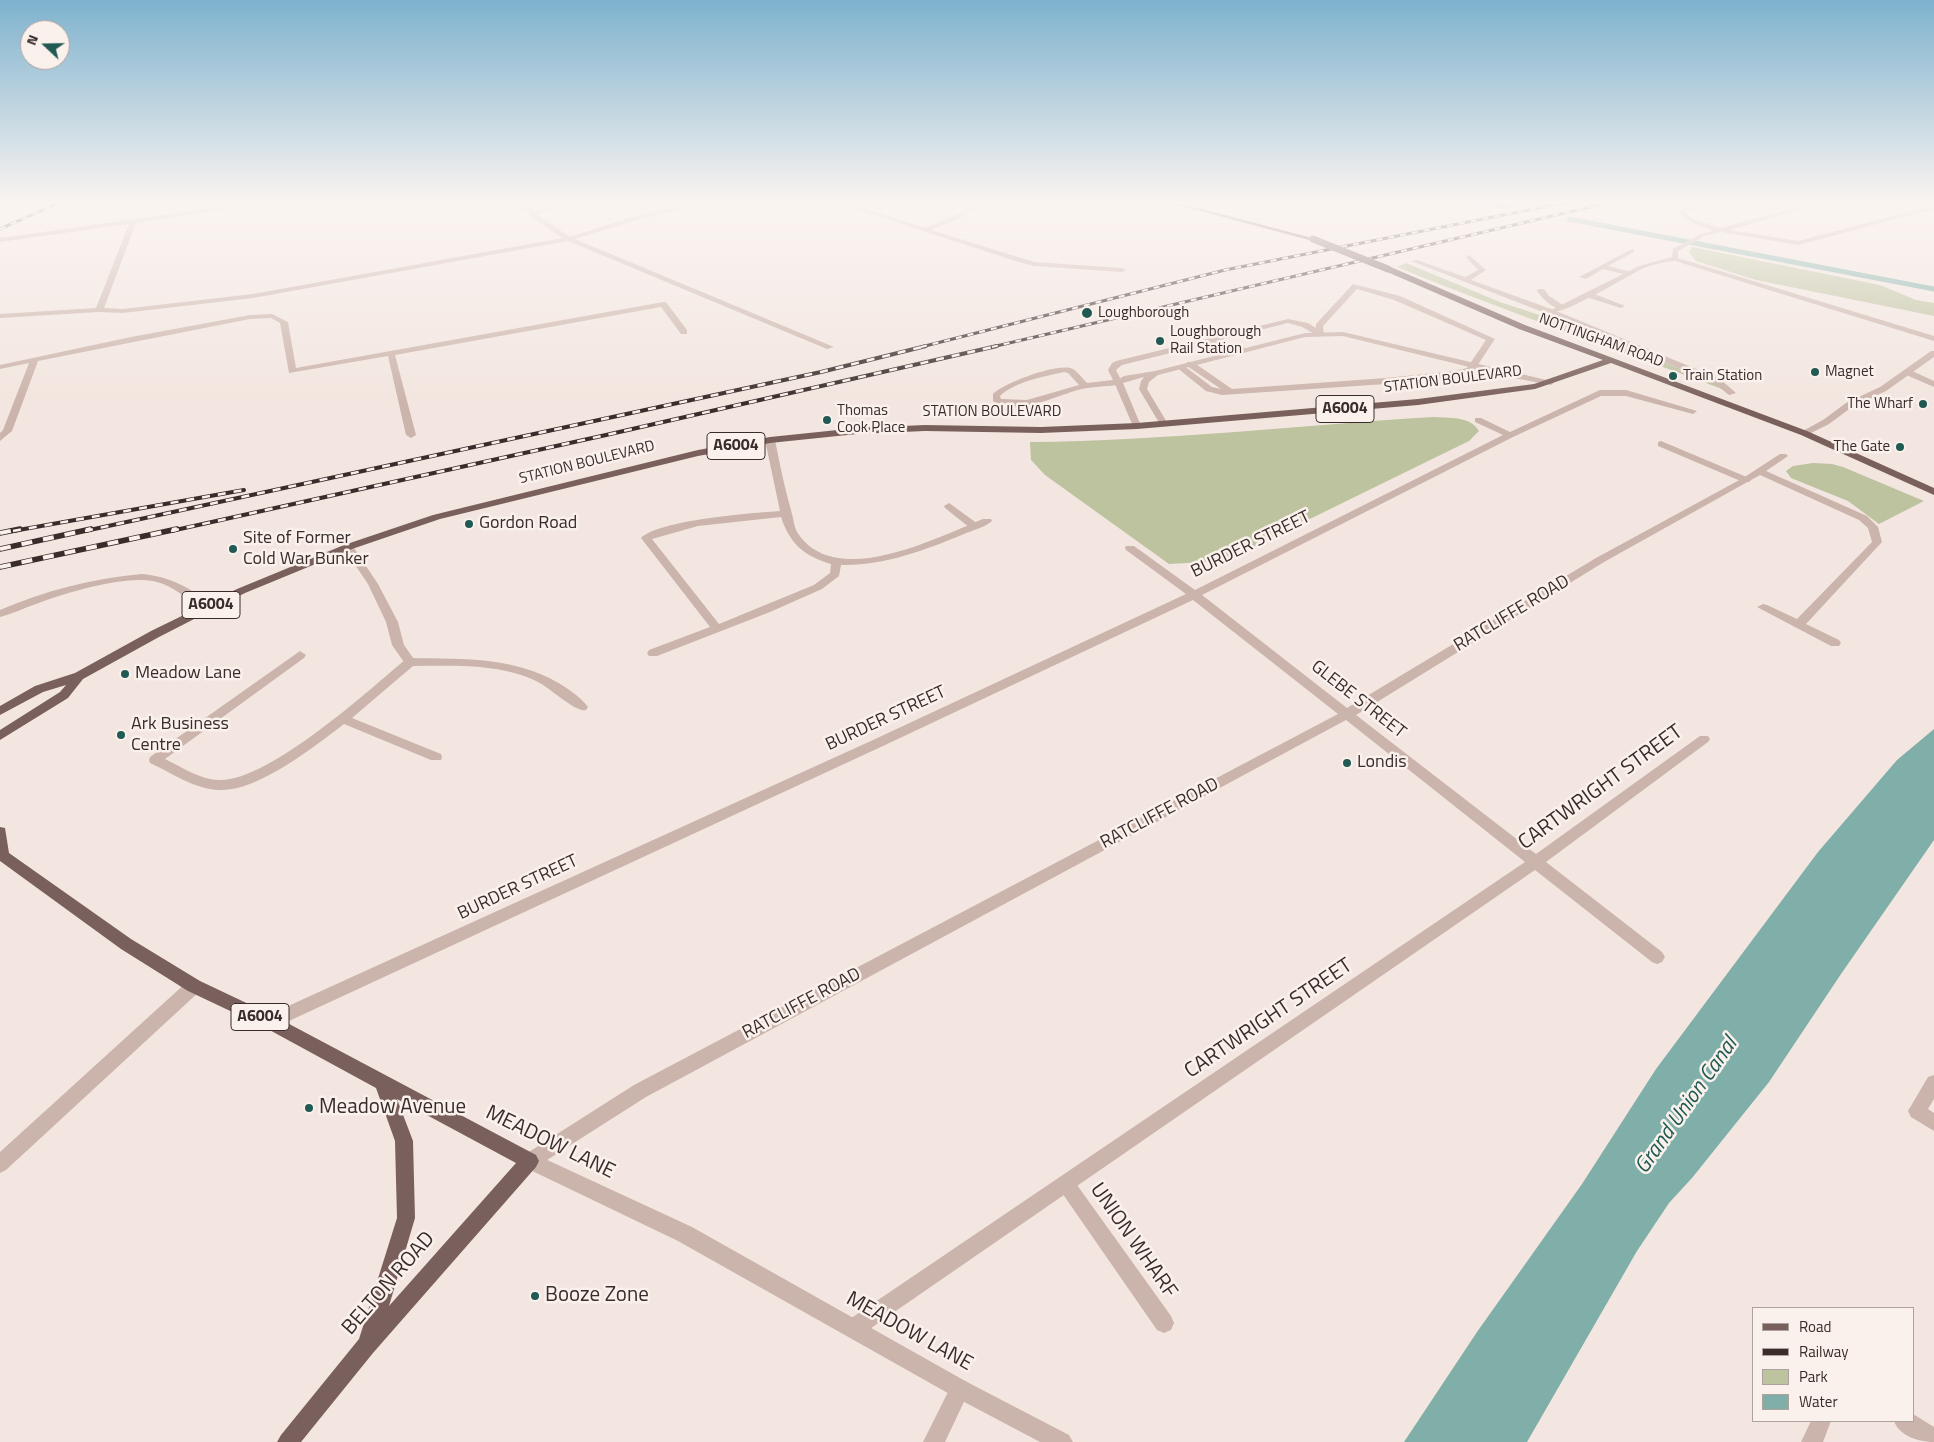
<!DOCTYPE html>
<html>
<head>
<meta charset="utf-8">
<style>
  body { margin:0 }
  #map { position:relative; width:1934px; height:1442px; overflow:hidden; background:#f3e6e0; font-family:"Titillium Web",sans-serif }
  canvas { display:block }
  .legend { position:absolute; left:1752px; top:1307px; width:162px; height:115px; box-sizing:border-box; background:#faf1ec; border:1px solid #ada29e; margin:0; padding:6px 9px; list-style:none; font-size:15px; color:#392c2a }
  .legend li { display:flex; align-items:center; gap:10px; height:25px }
  .legend b { width:25px; border:1px solid #ada29e }
  .north { position:absolute; left:20px; top:20px; width:50px; height:50px; box-sizing:border-box; background:#faf1ec; border:1px solid #ada29e; border-radius:50%; rotate:291deg; font-size:14px; font-weight:700; line-height:20px; text-align:center; color:#392c2a }
  .north::after { content:''; display:block; margin:auto; width:18px; height:22px; background:#205a53; clip-path:polygon(50% 0,100% 100%,50% 72%,0 100%) }
</style>
</head>
<body>
<div id="map">
<canvas width="1934" height="1442"></canvas>
<ul class="legend">
<li><b style="height:6px;background:#7a605c"></b>Road</li>
<li><b style="height:6px;background:#392c2a"></b>Railway</li>
<li><b style="height:14px;background:#bdc29f"></b>Park</li>
<li><b style="height:14px;background:#7fafa8"></b>Water</li>
</ul>
<div class="north">N</div>
</div>
<script>
const ctx = document.querySelector('canvas').getContext('2d');
ctx.lineJoin = 'round';
function fill(path, color) { ctx.fillStyle = color; ctx.fill(path, 'evenodd'); }
function trace(path, color, width, dash) { ctx.strokeStyle = color; ctx.lineWidth = width; ctx.lineCap = dash ? 'butt' : 'round'; ctx.setLineDash(dash || []); ctx.stroke(path); }
function drawText(font, color, halo, rows, align = 'center') {
  ctx.font = font + ' "Titillium Web",sans-serif'; ctx.lineWidth = 5; ctx.setLineDash([]); ctx.textBaseline = 'middle'; ctx.strokeStyle = halo; ctx.fillStyle = color; for (const [text, x, y, turn = 0] of rows) {
    ctx.save(); ctx.translate(x, y); ctx.rotate((+turn || 0) * Math.PI / 180); ctx.textAlign = isNaN(turn) ? turn : align; if (halo) ctx.strokeText(text, 0, 0); ctx.fillText(text, 0, 0); ctx.restore();
  }
}
const green = new Path2D(`
  M 1692,247 L 1880,285 L 1916,300 L 1934,303 L 1934,316 L 1756,280 L 1696,261 L 1689,252 Z
  M 1406,263 L 1500,302 L 1576,327 L 1720,385 L 1722,389 C 1614,348 1504,311 1397,267 Z
  M 1434,417 C 1448,418 1471,416 1479,431 L 1469,441 L 1224,561 L 1169,564 L 1045,475 L 1031,460 L 1030,442 C 1165,441 1299,425 1434,417 Z
  M 1813,463 L 1832,464 L 1843,467 L 1924,501 L 1879,524 L 1848,501 L 1791,478 L 1786,471 L 1793,466 Z`);
const water = new Path2D(`
  M 1934,729 L 1934,840 L 1841,974 L 1769,1082 L 1692,1178 L 1669,1203 L 1637,1251 L 1527,1442 L 1404,1442 L 1477,1332 L 1582,1184 L 1656,1069 L 1818,852 L 1897,760 Z`);
const stream = new Path2D(`
  M 1484,202 L 1507,207
  M 1569,219 L 1934,289`);
const service = new Path2D(`
  M 16,202 L 22,202 L 22,203 L 19,205 Z
  M 255,202 L 270,202 L 136,223 L 104,308 L 123,309 L 253,294 L 563,238 L 538,222 L 518,202 L 524,202 L 535,212 L 554,202 L 562,202 L 538,215 L 570,237 L 635,216 L 700,202 L 711,202 L 637,220 L 575,239 L 834,347 L 827,349 L 568,241 L 253,298 L 123,313 L 99,312 L 0,318 L 0,314 L 96,308 L 129,224 L 0,242 L 0,238 Z
  M 835,202 L 844,202 L 925,228 L 958,214 L 974,202 L 980,202 L 962,217 L 931,230 L 1034,262 L 1122,268 L 1126,270 L 1122,272 L 1034,266 L 1015,261 Z
  M 1706,202 L 1716,202 L 1685,212 L 1693,219 L 1721,228 L 1816,202 L 1826,202 L 1730,230 L 1798,241 L 1934,205 L 1934,209 L 1798,245 L 1721,232 L 1699,237 L 1699,235 L 1713,231 L 1689,221 L 1679,213 L 1681,209 Z
  M 1632,249 L 1634,250 L 1634,252 L 1608,266 L 1631,272 L 1631,276 L 1603,269 L 1586,279 L 1579,277 Z
  M 1469,255 L 1486,270 L 1471,280 L 1554,310 L 1720,379 L 1736,393 L 1729,395 L 1714,383 L 1548,314 L 1411,261 L 1417,260 L 1465,277 L 1478,270 L 1466,257 Z
  M 1353,284 L 1400,296 L 1495,339 L 1473,372 L 1454,377 L 1386,384 L 1222,395 L 1206,391 L 1176,367 L 1183,365 L 1212,387 L 1221,389 L 1187,366 L 1187,362 L 1193,362 L 1232,389 L 1386,378 L 1454,371 L 1467,368 L 1486,340 L 1394,300 L 1357,289 L 1323,326 L 1324,336 L 1318,336 L 1302,327 L 1288,323 L 1216,341 L 1245,348 L 1245,352 L 1207,344 L 1122,365 L 1116,370 L 1122,382 L 1121,384 C 1108,387 1095,386 1082,389 C 1059,394 1015,418 993,401 L 993,394 C 1004,383 1059,362 1073,369 C 1078,372 1083,379 1087,383 L 1113,380 L 1108,370 L 1112,363 L 1116,361 L 1288,319 L 1308,323 L 1316,328 L 1316,324 ZM 1064,372 L 1068,373 L 1079,385 L 1027,400 L 1001,399 L 1000,396 C 1016,381 1043,377 1064,372 Z
  M 1538,289 L 1544,289 L 1549,296 L 1563,305 L 1563,309 C 1552,309 1543,299 1537,291 Z
  M 1586,293 L 1592,293 L 1625,306 L 1621,308 L 1586,297 Z
  M 663,302 L 666,302 L 687,330 L 687,334 L 681,334 L 661,307 L 395,355 L 416,435 L 411,438 L 406,435 L 388,356 L 289,373 L 280,323 L 271,318 L 250,319 L 38,361 L 12,431 L 0,441 L 0,433 L 3,430 L 29,363 L 0,369 L 0,365 L 131,337 L 250,315 L 272,314 L 288,322 L 296,368 Z
  M 1904,370 L 1910,370 L 1934,381 L 1934,387 L 1904,374 Z
  M 1661,441 L 1749,478 L 1751,480 L 1749,482 L 1743,482 L 1658,446 L 1658,442 Z
  M 949,503 L 978,524 L 978,528 L 970,528 L 945,508 L 944,506 Z
  M 300,651 L 306,655 L 304,658 L 165,759 C 182,767 199,779 218,780 C 267,783 368,691 406,659 L 410,658 C 464,659 521,656 568,689 C 575,694 583,700 588,707 L 586,710 C 576,713 550,688 538,682 C 499,663 455,666 413,666 L 352,718 L 441,754 L 442,757 L 441,760 L 431,760 L 344,724 C 314,747 257,792 219,790 C 194,789 172,773 150,763 L 149,760 L 150,757 Z
  M 1934,1075 L 1934,1099 L 1928,1109 L 1934,1113 L 1934,1131 L 1911,1117 L 1908,1111 L 1928,1077 Z
  M 1066,1175 L 1072,1178 L 1171,1316 L 1174,1323 L 1171,1330 L 1164,1333 L 1157,1330 L 1060,1190 L 1057,1184 L 1060,1178 Z
  M 1913,1414 L 1934,1427 L 1934,1442 C 1919,1442 1899,1436 1894,1421 L 1913,1421 Z
  M 1811,1421 L 1831,1421 L 1823,1442 L 1801,1442 Z`);
const minor = new Path2D(`
  M 1701,234 L 1703,235 L 1703,237 L 1678,251 L 1678,258 L 1934,336 L 1934,341 L 1675,261 C 1664,262 1654,264 1644,268 C 1629,275 1558,319 1547,312 L 1639,266 L 1672,257 L 1673,249 Z
  M 1343,332 L 1555,382 L 1551,385 L 1514,378 L 1343,336 L 1305,337 L 1158,375 L 1149,382 L 1147,389 L 1168,424 L 1167,426 L 1161,426 L 1139,389 L 1141,381 L 1144,377 L 1123,383 L 1141,426 L 1137,429 L 1133,426 L 1114,382 L 1124,376 L 1155,371 L 1305,333 Z
  M 1931,351 L 1934,351 L 1934,357 L 1886,391 L 1852,407 L 1829,424 L 1807,435 L 1801,435 L 1799,433 L 1823,420 L 1846,403 L 1880,387 Z
  M 1600,390 L 1626,390 L 1697,411 L 1693,414 L 1626,396 L 1601,396 L 1513,437 L 1202,595 L 1347,708 L 1596,558 L 1743,478 L 1780,454 L 1786,454 L 1788,456 L 1766,471 L 1867,516 L 1878,527 L 1882,542 L 1806,624 L 1839,640 L 1841,643 L 1839,646 L 1831,646 L 1757,607 L 1763,604 L 1767,605 L 1797,619 L 1872,542 L 1868,528 L 1859,520 L 1760,475 L 1604,562 L 1356,715 L 1536,854 L 1700,736 L 1708,736 L 1710,739 L 1708,742 L 1546,862 L 1662,952 L 1665,957 L 1662,962 L 1657,964 L 1652,962 L 1535,870 L 861,1335 L 854,1338 L 847,1335 L 844,1328 L 847,1321 L 1525,862 L 1346,720 L 646,1097 L 536,1167 L 530,1170 L 524,1167 L 521,1161 L 524,1155 L 634,1085 L 1338,714 L 1193,600 L 883,746 L 276,1027 L 270,1029 L 264,1027 L 262,1022 L 264,1017 L 873,740 L 1186,594 L 1126,550 L 1125,548 L 1126,546 L 1134,546 L 1195,590 L 1503,435 L 1475,422 L 1475,418 L 1481,418 L 1510,432 Z
  M 770,437 L 775,440 C 780,465 785,490 792,514 C 794,520 794,529 799,535 C 838,589 936,538 983,519 L 991,519 L 992,521 C 986,527 973,530 964,534 C 925,550 884,566 841,565 L 839,576 L 822,589 L 770,612 L 657,656 L 649,656 L 647,653 L 649,650 L 710,627 L 641,538 C 659,520 752,513 780,511 L 765,440 ZM 781,517 C 790,544 804,556 831,564 L 830,573 L 814,585 L 719,624 L 652,539 L 698,526 Z
  M 348,544 L 352,545 L 378,584 L 398,622 L 404,645 L 416,662 L 414,665 L 406,665 L 392,645 L 386,622 L 368,584 L 343,547 Z
  M 142,574 C 167,576 195,588 212,608 L 206,611 L 202,610 C 188,600 174,586 157,582 C 126,574 66,593 36,604 C 24,608 12,614 0,617 L 0,610 C 44,591 93,578 142,574 Z
  M 194,979 L 200,981 L 202,986 L 200,991 L 6,1170 L 0,1173 L 0,1152 L 188,981 Z
  M 960,1379 L 967,1382 L 970,1389 L 945,1442 L 923,1442 L 953,1382 Z`);
const tertiary = new Path2D(`
  M 530,1152 L 692,1227 L 967,1382 L 1069,1435 L 1073,1442 L 1040,1442 L 953,1396 L 678,1241 L 524,1167 L 521,1161 L 524,1155 Z`);
const primary = new Path2D(`
  M 1166,202 L 1176,202 L 1316,239 L 1313,241 Z
  M 1385,267 L 1391,267 L 1525,325 L 1807,431 L 1934,488 L 1934,495 L 1801,435 L 1611,363 L 1535,389 L 1418,405 L 1137,429 L 1041,433 L 925,431 L 857,434 L 770,443 L 698,456 L 440,519 L 352,549 L 245,593 L 159,637 L 83,679 L 68,698 L 0,740 L 0,730 L 60,692 L 66,685 L 43,692 L 0,715 L 0,706 L 35,686 L 75,673 L 151,631 L 237,589 L 344,545 L 433,515 L 698,450 L 770,437 L 857,428 L 925,425 L 1041,427 L 1137,423 L 1418,399 L 1534,384 L 1603,360 L 1519,329 L 1385,271 Z
  M 0,827 L 5,828 L 9,853 L 131,939 L 200,981 L 276,1017 L 536,1155 L 539,1161 L 536,1167 L 373,1353 L 301,1442 L 277,1442 L 281,1435 L 359,1339 L 397,1218 L 395,1141 L 376,1088 L 264,1027 L 188,991 L 121,949 L 0,861 ZM 397,1099 L 516,1163 L 389,1306 L 415,1218 L 413,1141 Z`);
const railFar2 = new Path2D(`
  M 0,229 L 61,202
  M 921,347 L 1225,270 L 1569,202
  M 992,347 L 1612,202`);
const railFar1 = new Path2D(`
  M 13,531 L 244,490
  M 85,531 L 821,372 L 926,346
  M 171,531 L 606,435 L 997,346`);
const rail = new Path2D(`
  M 0,533 L 20,529
  M 0,549 L 91,529
  M 0,567 L 177,529`);
const primaryBridge = new Path2D(`
  M 1313,239 L 1388,269`);
const markers = [
  [1087,313,6,"#205a53"],
  [1160,341,5,"#205a53"],
  [1815,372,5,"#205a53"],
  [1673,376,5,"#205a53"],
  [1923,404,5,"#205a53"],
  [827,420,5,"#205a53"],
  [1900,447,5,"#205a53"],
  [469,524,5,"#205a53"],
  [233,549,5,"#205a53"],
  [125,674,5,"#205a53"],
  [121,735,5,"#205a53"],
  [1347,763,5,"#205a53"],
  [309,1108,5,"#205a53"],
  [535,1296,5,"#205a53"]
];
const farPoinames = [
  ["Loughborough",1098,313],
  ["Loughborough",1170,332],
  ["Rail Station",1170,349],
  ["Magnet",1825,372],
  ["Train Station",1683,376],
  ["The Wharf",1913,404,"right"],
  ["Thomas",837,411],
  ["Cook Place",837,428],
  ["The Gate",1890,447,"right"]
];
const farStreetnames = [
  ["NOTTINGHAM ROAD",1601,341,20],
  ["STATION BOULEVARD",1453,380,-7],
  ["STATION BOULEVARD",992,412],
  ["STATION BOULEVARD",587,463,-14]
];
const shields = [
  [1345,409,58],
  [736,446,58],
  [211,605,58],
  [260,1017,58]
];
const shieldNames = [
  ["A6004",1345,409],
  ["A6004",736,446],
  ["A6004",211,605],
  ["A6004",260,1017]
];
const poiNames = [
  ["Gordon Road",479,524],
  ["Site of Former",243,539],
  ["Cold War Bunker",243,560],
  ["Meadow Lane",135,674],
  ["Ark Business",131,725],
  ["Centre",131,746],
  ["Londis",1357,763]
];
const streetNames = [
  ["BURDER STREET",1251,545,-26],
  ["RATCLIFFE ROAD",1512,614,-31],
  ["GLEBE STREET",1358,700,38],
  ["BURDER STREET",886,719,-25],
  ["RATCLIFFE ROAD",1160,814,-28],
  ["BURDER STREET",518,888,-25],
  ["RATCLIFFE ROAD",802,1004,-28]
];
const nearStreetnames = [
  ["CARTWRIGHT STREET",1601,788,-36],
  ["CARTWRIGHT STREET",1269,1019,-34],
  ["MEADOW LANE",550,1143,26],
  ["UNION WHARF",1133,1241,55],
  ["BELTON ROAD",389,1284,-49],
  ["MEADOW LANE",909,1332,29]
];
const nearPoinames = [
  ["Meadow Avenue",319,1108],
  ["Booze Zone",545,1296]
];
const nearWaternames = [
  ["Grand Union Canal",1687,1106,-55]
];
fill(green, '#bdc29f');
fill(water, '#7fafa8');
trace(stream, '#7fafa8', 5);
fill(service, '#cbb4ab');
fill(minor, '#cbb4ab');
fill(tertiary, '#cbb4ab');
fill(primary, '#7a605c');
trace(railFar2, '#392c2a', 3);
trace(railFar1, '#392c2a', 4);
trace(rail, '#392c2a', 5.5);
trace(railFar2, '#faf1ec', 2, [6]);
trace(railFar1, '#faf1ec', 2.5, [8]);
trace(rail, '#faf1ec', 4, [11]);
trace(primaryBridge, '#7a605c', 7);
const sky = ctx.createLinearGradient(0, 0, 0, 404);
sky.addColorStop(0, '#7eb2ce');
sky.addColorStop(0.5, '#faf4f1');
sky.addColorStop(1, '#faf4f100');
ctx.fillStyle = sky;
ctx.fillRect(0, 0, 1934, 404);
for (const [x, y, r, color] of markers) { const dot = new Path2D(); dot.arc(x, y, r, 0, 2 * Math.PI); ctx.fillStyle = color; ctx.fill(dot); trace(dot, '#faf1ec', 2); }
drawText('15px', '#392c2a', '#faf1ec', farPoinames, 'left');
drawText('15px', '#392c2a', '#faf1ec', farStreetnames);
for (const [x, y, w] of shields) { const box = new Path2D(); box.roundRect(x - w / 2, y - 13.5, w, 27, 4); ctx.fillStyle = '#faf1ec'; ctx.fill(box); trace(box, '#392c2a', 1); }
drawText('bold 16px', '#392c2a', null, shieldNames);
drawText('18px', '#392c2a', '#faf1ec', poiNames, 'left');
drawText('18px', '#392c2a', '#faf1ec', streetNames);
drawText('21px', '#392c2a', '#faf1ec', nearStreetnames);
drawText('21px', '#392c2a', '#faf1ec', nearPoinames, 'left');
drawText('italic 22px', '#205a53', '#faf1ec', nearWaternames);
</script>
</body>
</html>
